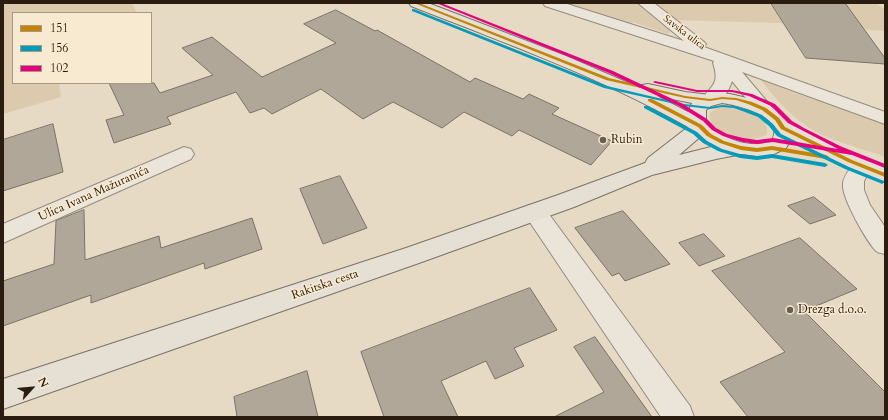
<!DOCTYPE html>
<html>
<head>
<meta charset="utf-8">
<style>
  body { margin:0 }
  #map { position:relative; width:888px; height:420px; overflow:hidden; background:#e6dac5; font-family:Cardo,serif }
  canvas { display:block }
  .frame { position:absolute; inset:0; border:4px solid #2a1c0f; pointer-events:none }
  .legend { position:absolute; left:12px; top:12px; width:140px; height:72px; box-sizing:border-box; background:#f8ead0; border:1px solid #a69883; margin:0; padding:5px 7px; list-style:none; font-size:12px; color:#2a1c0f }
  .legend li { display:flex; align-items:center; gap:8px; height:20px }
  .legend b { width:20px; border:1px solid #a69883 }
  .north { position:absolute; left:12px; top:368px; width:40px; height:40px; -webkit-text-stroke:3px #f8ead0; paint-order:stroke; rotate:63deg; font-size:11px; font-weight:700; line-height:16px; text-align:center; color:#2a1c0f }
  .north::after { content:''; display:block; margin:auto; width:14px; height:18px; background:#2a1c0f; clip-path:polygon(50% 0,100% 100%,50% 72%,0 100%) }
</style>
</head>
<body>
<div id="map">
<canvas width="888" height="420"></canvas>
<div class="frame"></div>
<ul class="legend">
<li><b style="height:5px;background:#c48404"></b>151</li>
<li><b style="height:5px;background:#049bbb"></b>156</li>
<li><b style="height:5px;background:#e5007d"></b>102</li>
</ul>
<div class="north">N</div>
</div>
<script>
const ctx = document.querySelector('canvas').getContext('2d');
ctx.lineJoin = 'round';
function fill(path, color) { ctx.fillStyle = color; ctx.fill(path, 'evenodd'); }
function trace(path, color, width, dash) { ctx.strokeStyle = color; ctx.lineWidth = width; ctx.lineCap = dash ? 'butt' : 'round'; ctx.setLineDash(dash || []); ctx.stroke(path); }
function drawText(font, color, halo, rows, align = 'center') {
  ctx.font = font + ' Cardo,serif'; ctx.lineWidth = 3; ctx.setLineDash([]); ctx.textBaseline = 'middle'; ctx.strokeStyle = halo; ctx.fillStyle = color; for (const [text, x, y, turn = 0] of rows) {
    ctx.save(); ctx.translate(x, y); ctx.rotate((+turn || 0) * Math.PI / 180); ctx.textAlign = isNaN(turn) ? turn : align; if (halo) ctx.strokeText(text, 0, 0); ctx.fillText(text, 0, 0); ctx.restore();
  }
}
const green = new Path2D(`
  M 3,3 L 132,3 L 137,13 L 13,13 L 13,83 L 59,83 L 61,97 L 3,114 Z
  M 564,3 L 639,3 L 672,30 L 668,34 L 633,22 L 631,24 Z
  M 652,3 L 876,3 L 885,10 L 885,31 L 777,23 L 672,20 Z
  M 760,79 L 792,92 L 885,123 L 885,157 C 864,149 838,143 818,133 C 795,121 776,100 760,79 Z
  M 723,106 C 739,107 770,112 767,134 C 751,146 707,137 710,113 L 715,109 Z`);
const building = new Path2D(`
  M 771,3 L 845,3 L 885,58 L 885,64 L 806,58 Z
  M 336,10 L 375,31 L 377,30 L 470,82 L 475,78 L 523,99 L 529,94 L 559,108 L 552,114 L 612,141 L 591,165 L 519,130 L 512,136 L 464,112 L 442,128 L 393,102 L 363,119 L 321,89 L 272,114 L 264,108 L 250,113 L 236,92 L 167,117 L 171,124 L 114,143 L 106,120 L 124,115 L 109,83 L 154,83 L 160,93 L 213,75 L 182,48 L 212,37 L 262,77 L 336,43 L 304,24 Z
  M 53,124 L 63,172 L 3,191 L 3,140 Z
  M 340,176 L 367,228 L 323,244 L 300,189 Z
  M 814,197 L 836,215 L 810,224 L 788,206 Z
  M 84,210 L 85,260 L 159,236 L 161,248 L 252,218 L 262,249 L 205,269 L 204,263 L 91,303 L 91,295 L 3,326 L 3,281 L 54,264 L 56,221 Z
  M 623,211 L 670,264 L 625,281 L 619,273 L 612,276 L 575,228 Z
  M 704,234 L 725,256 L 699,266 L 679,243 Z
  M 800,238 L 857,289 L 804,311 L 885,392 L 885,417 L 748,417 L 720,382 L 785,352 L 712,271 Z
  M 530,288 L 557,330 L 514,348 L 524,366 L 495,379 L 486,361 L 441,381 L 458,417 L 384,417 L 361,352 Z
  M 595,337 L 652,417 L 554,417 L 604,392 L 574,347 Z
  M 307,371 L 318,417 L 237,417 L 234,397 Z`);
const minor = new Path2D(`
  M 543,3 L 564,3 L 684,41 L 638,3 L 654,3 L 703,41 L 706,44 L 704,47 L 885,112 L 885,124 L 742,72 L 770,105 L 773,109 L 770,113 L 764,114 L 758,113 L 732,81 C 728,94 718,107 704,104 L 701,100 C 712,85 720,84 713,63 L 714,61 L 545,6 Z
  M 184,147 L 191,149 L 194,154 L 191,159 L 3,243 L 3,224 Z
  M 862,160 L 869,162 L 872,167 L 864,181 L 864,190 L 870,205 L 885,227 L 885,254 C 882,253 878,253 876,251 C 867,242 841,197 843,184 C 843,176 851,168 855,162 Z
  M 535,204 L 543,206 L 690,406 L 694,417 L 661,417 L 527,218 L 524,212 L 527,206 Z`);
const major = new Path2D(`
  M 409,3 L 428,3 L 566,56 L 640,88 L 642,85 L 648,84 L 685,92 L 711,95 L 722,93 L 730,94 L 760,101 L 781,112 L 791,124 L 857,156 L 885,167 L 885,182 L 843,166 L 791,140 L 786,148 L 772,155 L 762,157 L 742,154 L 716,159 L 652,175 L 574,207 L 419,263 L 3,409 L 3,379 L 406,248 L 558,195 L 645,163 L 648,158 L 688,127 C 600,77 505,43 411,6 ZM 657,96 L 692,103 L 688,112 ZM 722,103 C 737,105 786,116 772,140 C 753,151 718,138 706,121 L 706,110 L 711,106 ZM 700,137 L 715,146 L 679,155 Z`);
const bus1 = new Path2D(`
  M 414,3 L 419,3 L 609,78 L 685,96 L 710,99 L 722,97 L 736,98 L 752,102 L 766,108 L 779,118 L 785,127 L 852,160 L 885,173 L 885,177 L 848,162 L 781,129 L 775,120 L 762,110 L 748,104 L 736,100 L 722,99 L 710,101 L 685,98 L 606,80 Z
  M 648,99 L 652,99 L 702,125 L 711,134 L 724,141 L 741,146 L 757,148 L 772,146 L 826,155 L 829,157 L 826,159 L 772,150 L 757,152 L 741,150 L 720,143 L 707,136 L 698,127 L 648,101 Z`);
const bus2 = new Path2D(`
  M 412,9 L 414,9 L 607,86 L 684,104 L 710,107 L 722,105 L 735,106 L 749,110 L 762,115 L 773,124 L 781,134 L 849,167 L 884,181 L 885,182 L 882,184 L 880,183 L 845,169 L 777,136 L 769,126 L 758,117 L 745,112 L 734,108 L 722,107 L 710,109 L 684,106 L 604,88 L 412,11 Z
  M 644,106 L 648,106 L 697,132 L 707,141 L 722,149 L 740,154 L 757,156 L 772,154 L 825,163 L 828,165 L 825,167 L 772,158 L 757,160 L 740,158 L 718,151 L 703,143 L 693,134 L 644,108 Z`);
const bus3 = new Path2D(`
  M 436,3 L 441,3 L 613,71 L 683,104 L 707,119 L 716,128 L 727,134 L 743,138 L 757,140 L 773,138 L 838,149 L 788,123 L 771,106 L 749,96 L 732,92 L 697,92 L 655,83 L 653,82 L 655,81 L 697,90 L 732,90 L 752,94 L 775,104 L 792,121 L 804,128 L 840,146 L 885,164 L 885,168 L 852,155 L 773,142 L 757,144 L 743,142 L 723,136 L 712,130 L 703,121 L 679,106 L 609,73 Z`);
const markers = [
  [603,140,4,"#6c5e4f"],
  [790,310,4,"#6c5e4f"]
];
const farStreetnames = [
  ["Savska ulica",684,33,37]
];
const poiNames = [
  ["Rubin",611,140],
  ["Drezga d.o.o.",798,310]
];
const streetNames = [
  ["Ulica Ivana Mažuranića",94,194,-24],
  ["Rakitska cesta",325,285,-19]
];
fill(green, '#dbcaad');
fill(building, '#b0a799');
trace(building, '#7a7266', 1);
trace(minor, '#948b7e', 2);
trace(major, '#7a7266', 2);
fill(minor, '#eae4d9');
fill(major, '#e6dfd3');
fill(bus1, '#c48404');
fill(bus2, '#049bbb');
fill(bus3, '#e5007d');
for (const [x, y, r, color] of markers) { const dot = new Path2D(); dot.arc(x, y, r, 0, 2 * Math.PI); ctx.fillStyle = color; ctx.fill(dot); trace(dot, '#f8ead0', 1.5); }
drawText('10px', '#2a1c0f', '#f8ead0', farStreetnames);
drawText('12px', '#2a1c0f', '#f8ead0', poiNames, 'left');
drawText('12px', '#2a1c0f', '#f8ead0', streetNames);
</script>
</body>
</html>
